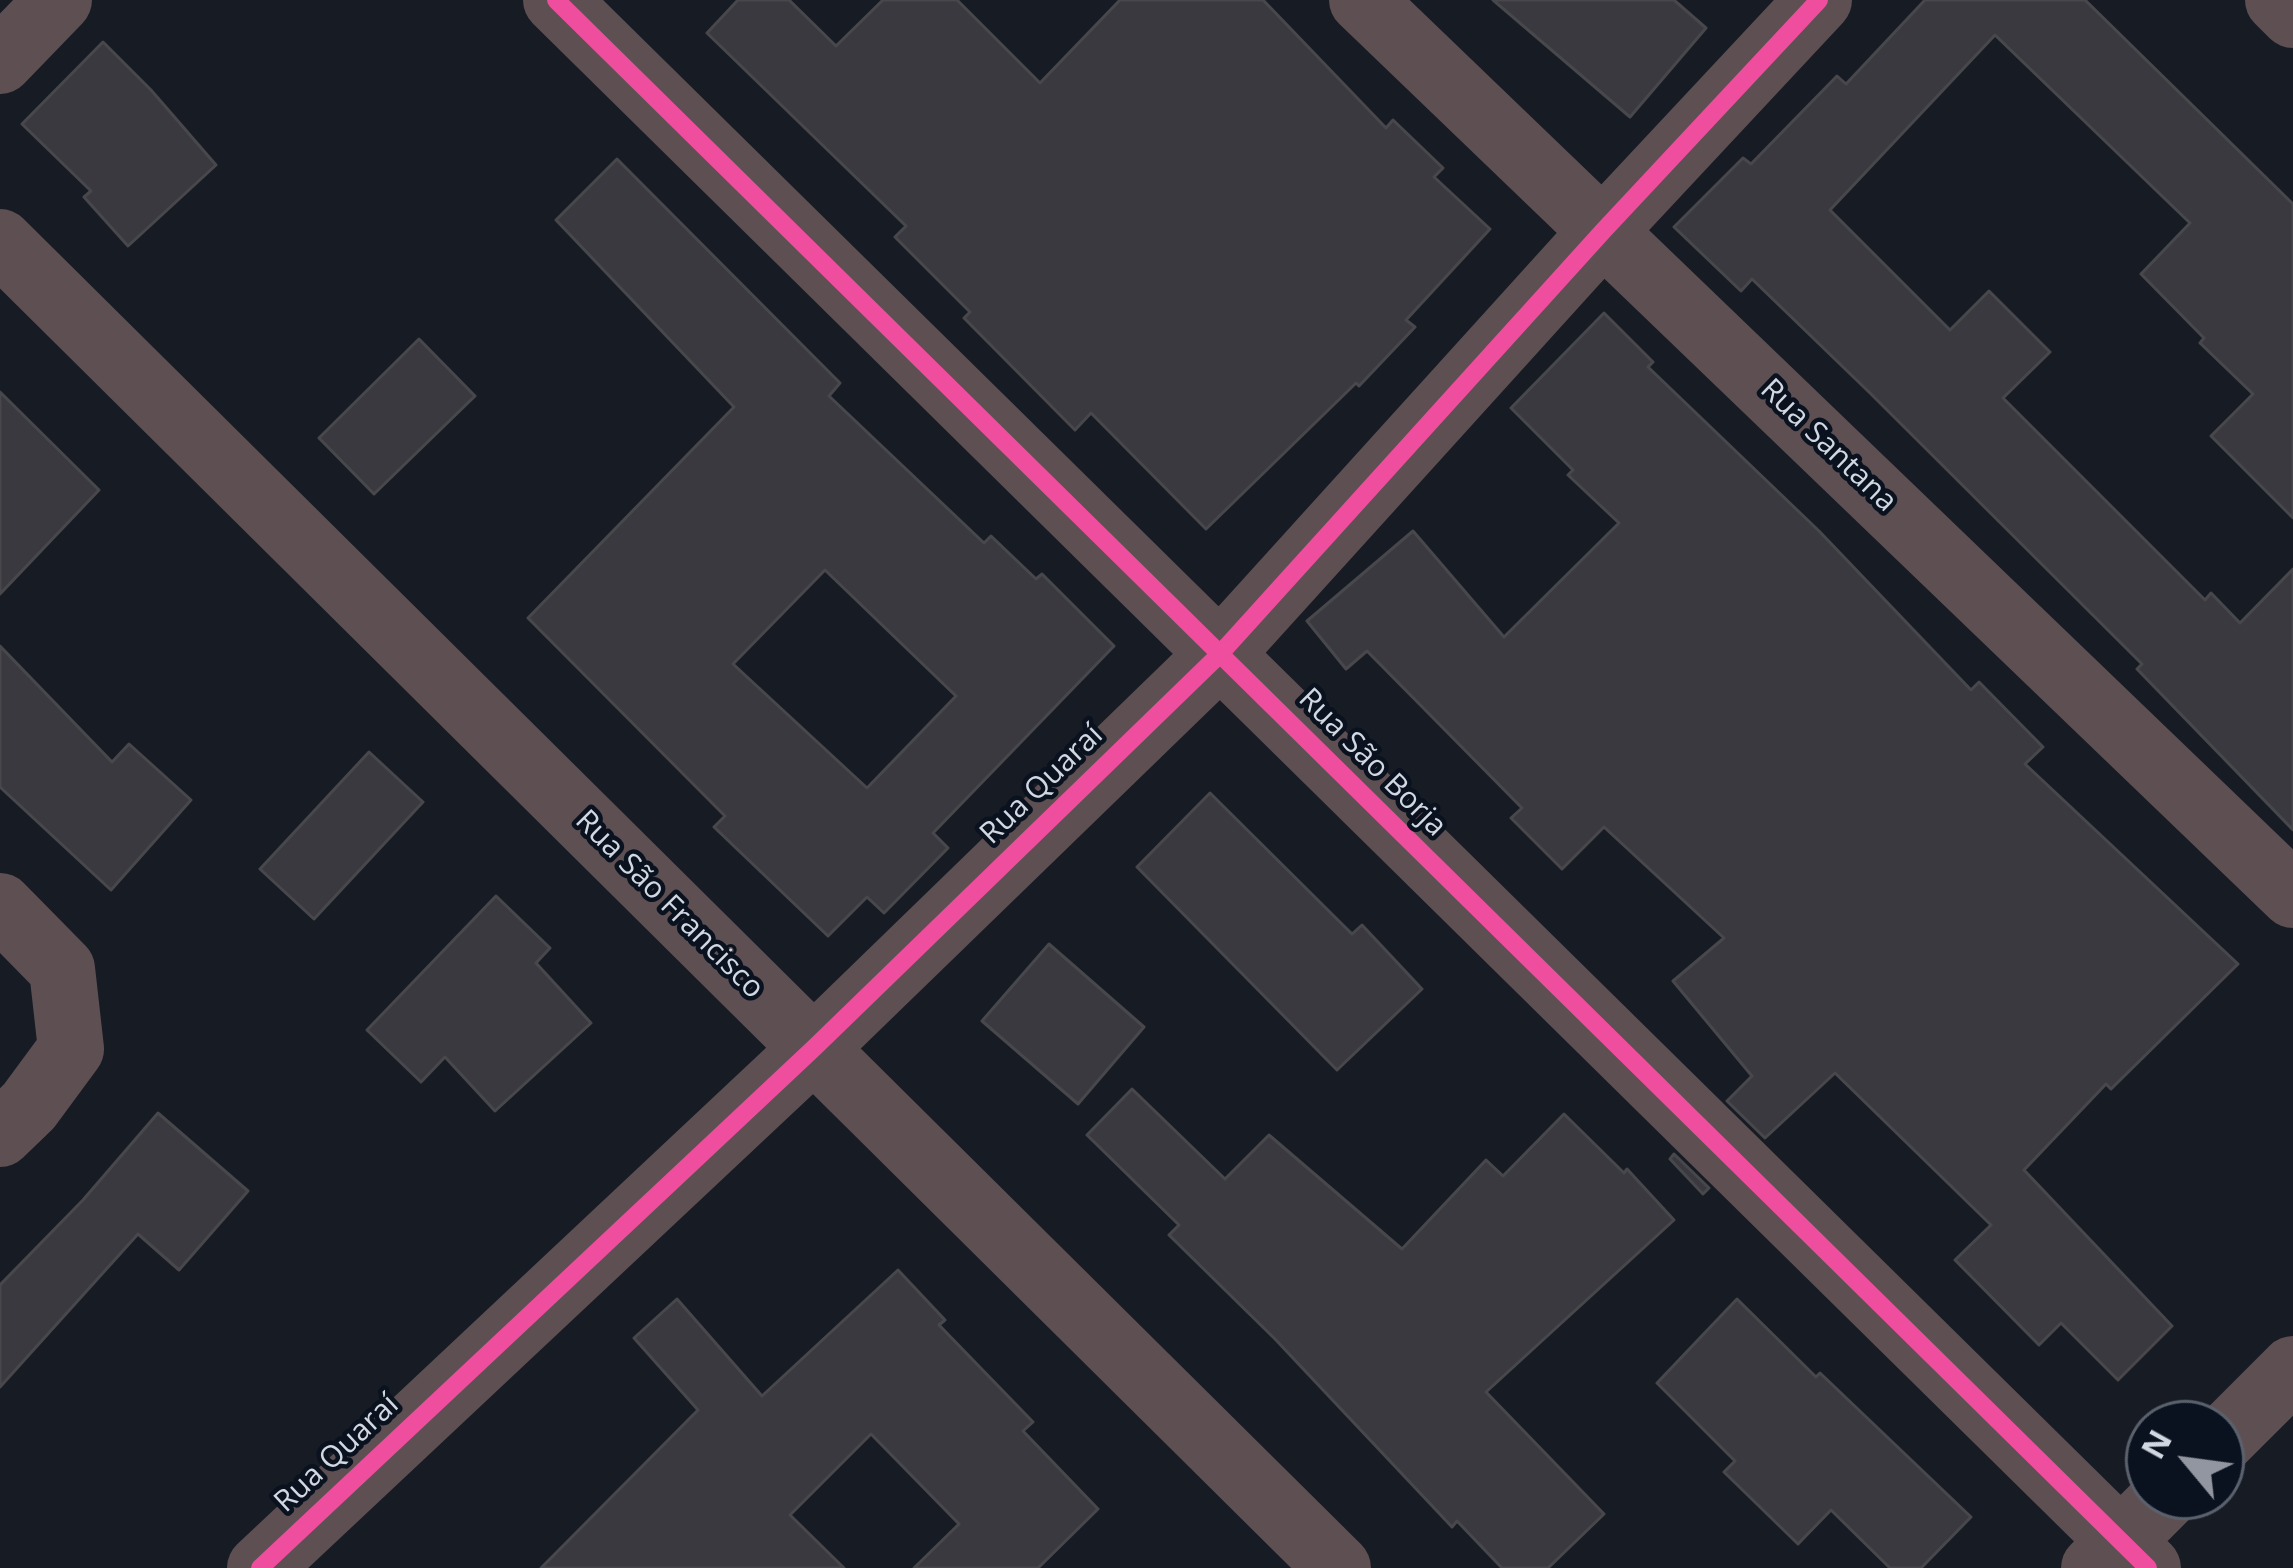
<!DOCTYPE html>
<html>
<head>
<meta charset="utf-8">
<style>
  body { margin:0 }
  #map { position:relative; width:2293px; height:1568px; overflow:hidden; background:#171c24; font-family:"Open Sans",sans-serif }
  canvas { display:block }
  .north { position:absolute; left:2125px; top:1400px; width:120px; height:120px; box-sizing:border-box; background:#0a121f; border:3px solid #5a616d; border-radius:50%; rotate:299deg; font-size:33px; font-weight:700; line-height:48px; text-align:center; color:#d2d8e2 }
  .north::after { content:''; display:block; margin:auto; width:42px; height:54px; background:#9196a0; clip-path:polygon(50% 0,100% 100%,50% 72%,0 100%) }
</style>
</head>
<body>
<div id="map">
<canvas width="2293" height="1568"></canvas>
<div class="north">N</div>
</div>
<script>
const ctx = document.querySelector('canvas').getContext('2d');
ctx.lineJoin = 'round';
function fill(path, color) { ctx.fillStyle = color; ctx.fill(path, 'evenodd'); }
function trace(path, color, width, dash) { ctx.strokeStyle = color; ctx.lineWidth = width; ctx.lineCap = dash ? 'butt' : 'round'; ctx.setLineDash(dash || []); ctx.stroke(path); }
function drawText(font, color, halo, rows, align = 'center') {
  ctx.font = font + ' "Open Sans",sans-serif'; ctx.lineWidth = 9; ctx.setLineDash([]); ctx.textBaseline = 'middle'; ctx.strokeStyle = halo; ctx.fillStyle = color; for (const [text, x, y, turn = 0] of rows) {
    ctx.save(); ctx.translate(x, y); ctx.rotate((+turn || 0) * Math.PI / 180); ctx.textAlign = isNaN(turn) ? turn : align; if (halo) ctx.strokeText(text, 0, 0); ctx.fillText(text, 0, 0); ctx.restore();
  }
}
const building = new Path2D(`
  M 738,0 L 789,0 L 836,46 L 883,0 L 957,0 L 1040,83 L 1120,0 L 1263,0 L 1386,128 L 1393,120 L 1443,168 L 1434,177 L 1490,229 L 1406,320 L 1415,327 L 1359,386 L 1356,383 L 1206,529 L 1091,413 L 1075,430 L 964,318 L 970,312 L 895,237 L 906,226 L 707,33 Z
  M 1493,0 L 1674,0 L 1706,28 L 1630,117 Z
  M 1925,0 L 2085,0 L 2293,204 L 2293,518 L 2211,436 L 2253,394 L 2200,343 L 2204,338 L 2141,274 L 2190,223 L 1995,35 L 1830,210 L 1950,330 L 1989,291 L 2050,352 L 2003,398 L 2205,600 L 2211,593 L 2240,623 L 2293,569 L 2293,830 L 2137,669 L 2142,664 L 1870,393 L 1752,279 L 1741,291 L 1674,227 L 1743,158 L 1751,164 L 1837,76 L 1846,84 Z
  M 103,42 L 151,90 L 216,165 L 128,246 L 84,197 L 91,191 L 22,124 Z
  M 617,159 L 840,383 L 829,396 L 984,543 L 991,536 L 1036,579 L 1042,574 L 1114,646 L 933,833 L 948,848 L 884,913 L 867,897 L 828,936 L 714,827 L 725,816 L 528,618 L 734,407 L 556,220 ZM 825,570 L 956,696 L 867,788 L 733,664 Z
  M 1604,313 L 1653,362 L 1648,367 L 1819,531 L 1971,690 L 1979,682 L 2043,747 L 2025,764 L 2238,964 L 2111,1089 L 2106,1084 L 2024,1170 L 2172,1326 L 2118,1380 L 2061,1323 L 2039,1345 L 1955,1260 L 1991,1225 L 1835,1073 L 1765,1138 L 1727,1101 L 1752,1076 L 1673,981 L 1724,938 L 1604,827 L 1562,869 L 1511,818 L 1522,808 L 1367,651 L 1346,669 L 1307,621 L 1413,531 L 1504,637 L 1619,523 L 1568,475 L 1573,470 L 1511,408 Z
  M 419,339 L 475,396 L 374,494 L 319,438 Z
  M 0,392 L 99,490 L 0,594 Z
  M 0,646 L 112,762 L 129,744 L 191,800 L 111,890 L 0,787 Z
  M 369,752 L 423,802 L 314,919 L 260,869 Z
  M 1210,793 L 1352,934 L 1362,925 L 1422,989 L 1337,1070 L 1137,867 Z
  M 496,896 L 550,948 L 536,963 L 591,1023 L 495,1111 L 445,1057 L 421,1082 L 367,1030 Z
  M 1049,944 L 1144,1027 L 1078,1104 L 982,1021 Z
  M 1132,1089 L 1225,1179 L 1269,1135 L 1402,1249 L 1486,1160 L 1503,1176 L 1564,1114 L 1624,1173 L 1627,1169 L 1674,1220 L 1486,1392 L 1604,1514 L 1548,1568 L 1502,1568 L 1457,1521 L 1452,1527 L 1275,1339 L 1169,1235 L 1179,1225 L 1087,1135 Z
  M 158,1113 L 248,1191 L 179,1270 L 138,1234 L 0,1387 L 0,1285 L 83,1200 Z
  M 1674,1154 L 1709,1188 L 1703,1194 L 1670,1159 Z
  M 898,1270 L 945,1320 L 939,1325 L 1033,1422 L 1023,1431 L 1098,1509 L 1038,1568 L 914,1568 L 959,1524 L 871,1434 L 790,1515 L 844,1568 L 541,1568 L 698,1410 L 634,1338 L 677,1299 L 762,1396 Z
  M 1737,1299 L 1816,1377 L 1820,1373 L 1971,1517 L 1921,1568 L 1890,1568 L 1831,1510 L 1798,1544 L 1724,1472 L 1735,1461 L 1657,1383 Z`);
const minor = new Path2D(`
  M 556,0 L 2148,1568
  M 1362,0 L 2293,895
  M 0,61 L 59,0
  M 0,242 L 1338,1568
  M 0,906 L 62,969 L 71,1049 L 29,1106 L 0,1134
  M 2221,1441 L 2293,1369
  M 260,1568 L 814,1048 L 1219,655 L 1604,230 L 1819,0
  M 2094,1568 L 2166,1496`);
const tertiary = new Path2D(`
  M 2278,0 L 2293,15`);
const cycleway = new Path2D(`
  M 556,0 L 2148,1568
  M 260,1568 L 814,1048 L 1219,655 L 1604,230 L 1819,0`);
const streetNames = [
  ["Rua Santana",1828,446,44],
  ["Rua São Borja",1372,763,45],
  ["Rua Quaraí",1042,785,-44],
  ["Rua São Francisco",669,905,45],
  ["Rua Quaraí",337,1454,-43]
];
fill(building, '#3a393f');
trace(building, '#47474c', 3);
trace(minor, '#5e5052', 66);
trace(tertiary, '#5e5052', 66);
trace(cycleway, '#ef4d9e', 18);
drawText('30px', '#d2d8e2', '#0a121f', streetNames);
</script>
</body>
</html>
